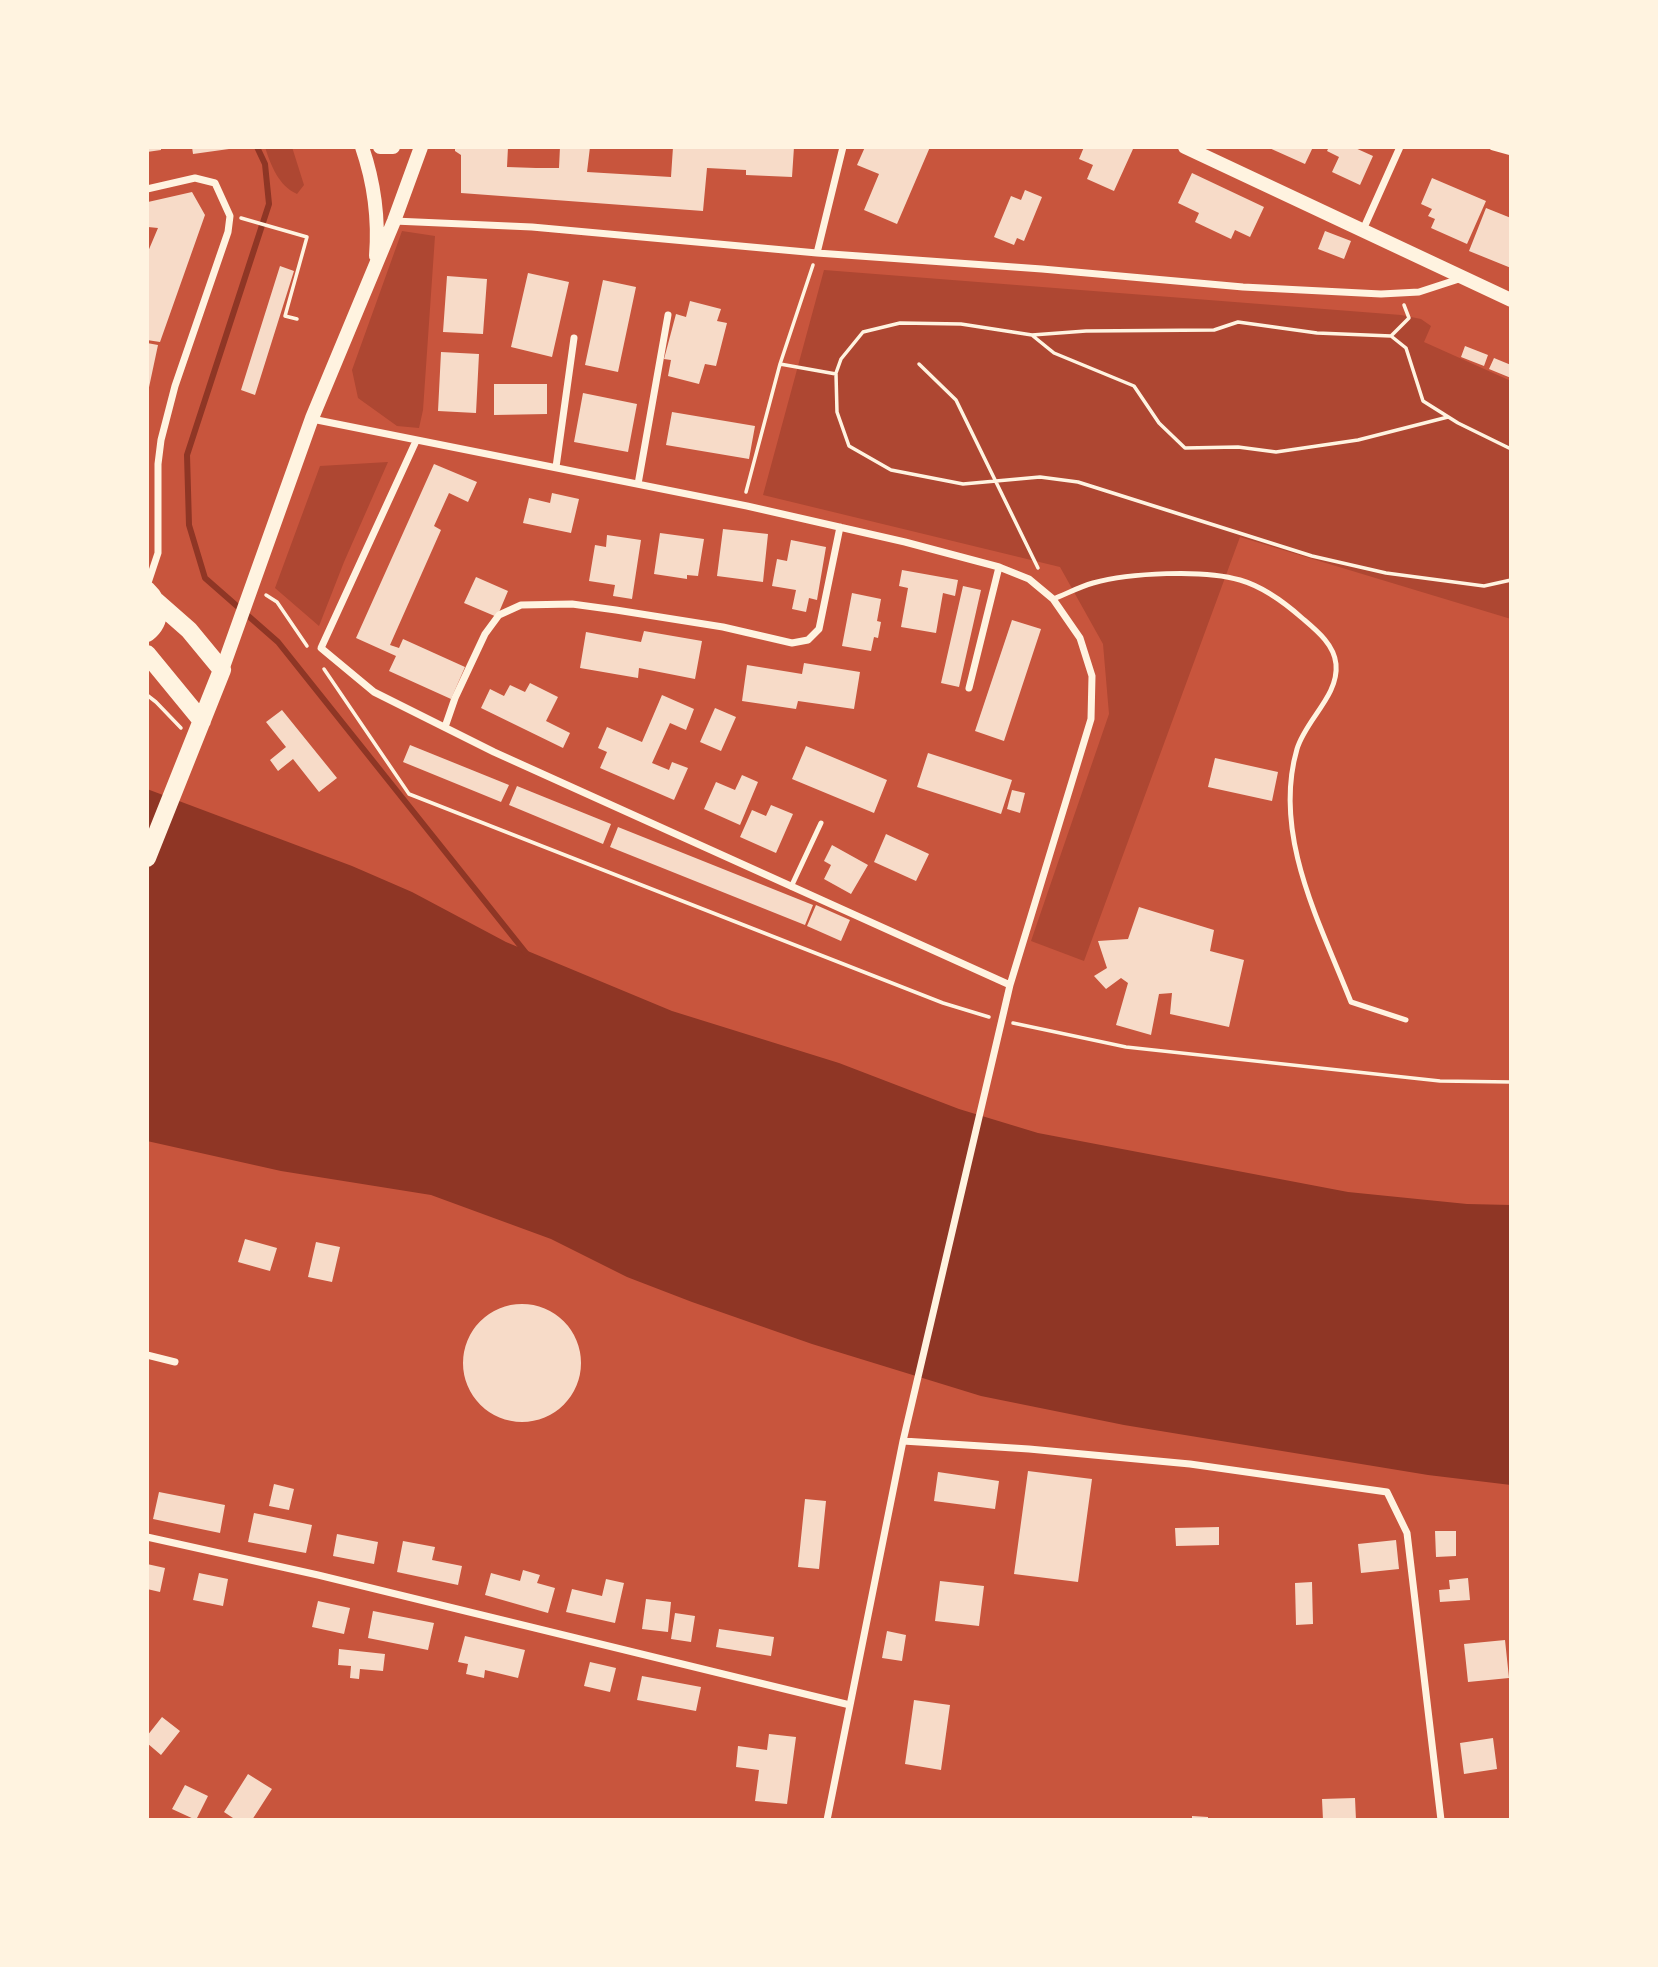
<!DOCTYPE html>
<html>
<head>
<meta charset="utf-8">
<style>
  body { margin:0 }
  #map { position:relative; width:1658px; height:1967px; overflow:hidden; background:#c8553d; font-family:"Sofia Sans Condensed",sans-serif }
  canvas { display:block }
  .frame { position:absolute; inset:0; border:149px solid #fff3e0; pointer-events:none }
</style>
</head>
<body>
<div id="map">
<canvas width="1658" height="1967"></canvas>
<div class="frame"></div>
</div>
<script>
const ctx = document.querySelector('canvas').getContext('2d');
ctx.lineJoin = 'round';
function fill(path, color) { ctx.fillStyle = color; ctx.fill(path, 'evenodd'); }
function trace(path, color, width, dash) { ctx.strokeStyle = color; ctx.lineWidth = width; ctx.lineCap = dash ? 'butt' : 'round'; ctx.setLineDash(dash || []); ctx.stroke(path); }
const green = new Path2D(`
  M 265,147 L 292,147 L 304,185 L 297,194 C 279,186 271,166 265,147 Z
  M 402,231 L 435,236 L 423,410 L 419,428 L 397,426 L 358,398 L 352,370 Z
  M 824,270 L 1401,315 L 1421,319 L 1431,326 L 1424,342 L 1511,381 L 1511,619 L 1240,537 L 1084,961 L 1031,941 L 1109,714 L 1103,644 L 1060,567 L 763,495 Z
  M 388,462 L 344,562 L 319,626 L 275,588 L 320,466 Z`);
const water = new Path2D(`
  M 147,789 L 352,866 L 412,892 L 506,942 L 672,1011 L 839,1063 L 959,1109 L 1038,1133 L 1348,1192 L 1467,1204 L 1511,1205 L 1511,1485 L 1428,1475 L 1124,1425 L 981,1396 L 812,1344 L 692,1302 L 627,1277 L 551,1239 L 431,1195 L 281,1171 L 147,1141 Z`);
const stream = new Path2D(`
  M 257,147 L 265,164 L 269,204 L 187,455 L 189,525 L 205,578 L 278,642 L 526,953`);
const building = new Path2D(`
  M 147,147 L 161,147 L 161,150 L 147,152 Z
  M 192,147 L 229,147 L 229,149 L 193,154 Z
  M 455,147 L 508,147 L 507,167 L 536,168 L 559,168 L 560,147 L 590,147 L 587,172 L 671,177 L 673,147 L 794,147 L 792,177 L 746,175 L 746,170 L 707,168 L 703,211 L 461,193 L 461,155 L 455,151 Z
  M 865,147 L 930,147 L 897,224 L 864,210 L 879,174 L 857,165 Z
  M 1084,147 L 1128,147 L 1133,149 L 1114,191 L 1087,179 L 1093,165 L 1079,159 Z
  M 1267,147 L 1313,147 L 1305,164 Z
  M 1329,147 L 1353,147 L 1373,156 L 1360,185 L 1332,172 L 1339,157 L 1327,151 Z
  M 1192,173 L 1264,207 L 1250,237 L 1235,230 L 1231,239 L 1195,222 L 1199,213 L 1178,203 Z
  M 1432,178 L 1486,201 L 1467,244 L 1431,228 L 1435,219 L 1428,216 L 1432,209 L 1421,204 Z
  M 1025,190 L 1042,197 L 1024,241 L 1017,238 L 1014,245 L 994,237 L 1011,196 L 1021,200 Z
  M 192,192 L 205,215 L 160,342 L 147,340 L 147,254 L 158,228 L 148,227 L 148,202 Z
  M 1486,208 L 1511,218 L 1511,268 L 1469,251 Z
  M 1325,231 L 1351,241 L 1344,259 L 1318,249 Z
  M 280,266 L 294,271 L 255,395 L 241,390 Z
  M 528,273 L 569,282 L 552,357 L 511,347 Z
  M 447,276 L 487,279 L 483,334 L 443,332 Z
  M 603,280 L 636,287 L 618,372 L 585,365 Z
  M 690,301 L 721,309 L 717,321 L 727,323 L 716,366 L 705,364 L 699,384 L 668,376 L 671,360 L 664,359 L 676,314 L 686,317 Z
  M 147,343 L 158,345 L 148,392 L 147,392 Z
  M 1465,346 L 1488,355 L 1484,366 L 1461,357 Z
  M 441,352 L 479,354 L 476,413 L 438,411 Z
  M 1494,358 L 1511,365 L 1511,378 L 1489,369 Z
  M 494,384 L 547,384 L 547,414 L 494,415 Z
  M 583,393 L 637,404 L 628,452 L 574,442 Z
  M 672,412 L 755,426 L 749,459 L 666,445 Z
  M 434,464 L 477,482 L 468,502 L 449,493 L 434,526 L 441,530 L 390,645 L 399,648 L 403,639 L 465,667 L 451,699 L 389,671 L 396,656 L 356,638 Z
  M 552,493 L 579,499 L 571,533 L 523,523 L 529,498 L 550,503 Z
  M 723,529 L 768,534 L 763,582 L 717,576 Z
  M 660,533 L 704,539 L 698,576 L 687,575 L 687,579 L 654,574 Z
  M 607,535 L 641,540 L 632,599 L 613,596 L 615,585 L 589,581 L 595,545 L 606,547 Z
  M 791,540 L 826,547 L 817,600 L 809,598 L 806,612 L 792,609 L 796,590 L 772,586 L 777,559 L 787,561 Z
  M 902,570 L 958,580 L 955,596 L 943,593 L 936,633 L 901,627 L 908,588 L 899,586 Z
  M 476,577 L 508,591 L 497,617 L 464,603 Z
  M 963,586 L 981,590 L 959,687 L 941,683 Z
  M 852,593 L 881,599 L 877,621 L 881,622 L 878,638 L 874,637 L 871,651 L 842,646 Z
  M 1012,620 L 1041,629 L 1004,741 L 975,731 Z
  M 644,631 L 702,641 L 695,679 L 639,668 L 638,678 L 580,668 L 586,632 L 641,642 Z
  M 804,663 L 860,672 L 854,709 L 798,701 L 796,709 L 742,701 L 747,665 L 802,674 Z
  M 530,683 L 558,697 L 546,721 L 570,733 L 563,748 L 481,708 L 490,689 L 504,696 L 510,685 L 525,692 Z
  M 662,695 L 694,709 L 686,730 L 670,723 L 652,763 L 669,770 L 672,762 L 688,768 L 674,800 L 600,768 L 607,752 L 598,748 L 607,727 L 642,742 Z
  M 715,708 L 736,717 L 721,751 L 700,742 Z
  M 282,710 L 337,778 L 319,792 L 293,759 L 278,771 L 270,760 L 286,747 L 266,722 Z
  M 410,745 L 509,785 L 501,802 L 403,762 Z
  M 806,746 L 887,780 L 874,813 L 792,779 Z
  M 928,753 L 1012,780 L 1001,814 L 917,787 Z
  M 1215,758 L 1278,772 L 1272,801 L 1208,787 Z
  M 742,775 L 758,782 L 740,825 L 704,809 L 716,782 L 735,790 Z
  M 517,786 L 611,824 L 603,844 L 509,805 Z
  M 1012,790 L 1025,793 L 1020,813 L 1007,809 Z
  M 771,805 L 793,814 L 776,853 L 740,837 L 752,810 L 766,816 Z
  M 618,827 L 813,905 L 805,925 L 610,847 Z
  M 886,834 L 929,854 L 916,881 L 874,862 Z
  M 832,845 L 868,865 L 851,894 L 824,879 L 831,865 L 824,861 Z
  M 816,905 L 850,920 L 841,941 L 807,926 Z
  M 1139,907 L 1214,930 L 1210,951 L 1244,960 L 1229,1027 L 1170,1014 L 1172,993 L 1159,994 L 1151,1035 L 1116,1025 L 1128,983 L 1121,978 L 1106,989 L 1094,976 L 1107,968 L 1098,941 L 1128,939 Z
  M 245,1239 L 277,1248 L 270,1271 L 238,1262 Z
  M 316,1242 L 340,1247 L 332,1282 L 308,1277 Z
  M463 1363a59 59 0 1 1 118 0a59 59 0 1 1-118 0Z
  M 1028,1471 L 1092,1479 L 1078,1582 L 1014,1574 Z
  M 938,1472 L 999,1481 L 995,1509 L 934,1501 Z
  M 274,1484 L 294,1489 L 289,1510 L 269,1506 Z
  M 159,1492 L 225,1505 L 220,1533 L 153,1519 Z
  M 805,1499 L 826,1501 L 819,1569 L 798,1567 Z
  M 254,1513 L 312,1525 L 306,1553 L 248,1542 Z
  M 1219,1527 L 1219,1545 L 1176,1546 L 1175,1528 Z
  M 1435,1531 L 1456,1531 L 1456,1556 L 1436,1557 Z
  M 337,1534 L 378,1542 L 374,1564 L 333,1556 Z
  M 1396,1540 L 1399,1569 L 1361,1573 L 1358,1544 Z
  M 403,1541 L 435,1547 L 432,1560 L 462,1566 L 458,1585 L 397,1572 Z
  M 147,1564 L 165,1568 L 160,1592 L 147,1589 Z
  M 523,1570 L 540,1575 L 537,1583 L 555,1588 L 548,1613 L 485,1595 L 491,1573 L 520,1581 Z
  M 199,1573 L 228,1579 L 223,1606 L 193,1600 Z
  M 1468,1578 L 1470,1600 L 1440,1602 L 1439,1590 L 1450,1589 L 1449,1580 Z
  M 606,1579 L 624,1583 L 615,1623 L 566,1612 L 572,1589 L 602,1596 Z
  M 940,1581 L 984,1586 L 979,1626 L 935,1621 Z
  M 1312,1582 L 1313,1624 L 1296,1625 L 1295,1583 Z
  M 646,1599 L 671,1602 L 668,1632 L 642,1629 Z
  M 318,1601 L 350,1608 L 344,1634 L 312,1627 Z
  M 373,1611 L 434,1623 L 428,1650 L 368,1638 Z
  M 675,1613 L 695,1616 L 691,1642 L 671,1639 Z
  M 719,1629 L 774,1637 L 771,1656 L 716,1647 Z
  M 887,1631 L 906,1635 L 902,1661 L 882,1658 Z
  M 465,1636 L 525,1650 L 518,1678 L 485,1670 L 484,1678 L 466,1674 L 468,1664 L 458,1662 Z
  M 1505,1640 L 1509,1678 L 1468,1682 L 1464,1644 Z
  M 339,1649 L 385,1654 L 383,1671 L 360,1669 L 359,1679 L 350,1678 L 351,1666 L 338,1665 Z
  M 590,1662 L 616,1668 L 610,1692 L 584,1686 Z
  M 642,1676 L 701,1687 L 696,1711 L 637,1700 Z
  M 914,1700 L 950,1705 L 941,1770 L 905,1764 Z
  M 162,1717 L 180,1731 L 161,1755 L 147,1743 L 147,1736 Z
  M 769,1734 L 796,1737 L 787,1804 L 755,1801 L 759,1770 L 736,1767 L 738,1746 L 767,1750 Z
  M 1493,1738 L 1497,1769 L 1464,1774 L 1460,1743 Z
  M 248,1774 L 272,1789 L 252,1820 L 236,1820 L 224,1812 Z
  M 185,1785 L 208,1796 L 196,1820 L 172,1809 Z
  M 1355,1798 L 1356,1820 L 1323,1820 L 1322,1799 Z
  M 1192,1816 L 1208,1817 L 1208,1820 L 1192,1820 Z`);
const path = new Path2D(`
  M 241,218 L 307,237 L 285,316 L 297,319
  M 1033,336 L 1054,353 L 1134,386 L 1159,423 L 1185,448 L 1238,447 L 1276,452 L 1358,440 L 1448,417
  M 1391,336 L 1409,318 L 1404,305
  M 780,364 L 836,374 L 837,412 L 849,446 L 891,470 L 963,484 L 1040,477 L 1078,482 L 1312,556 L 1386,573 L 1484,586 L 1511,580
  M 919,364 L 956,400 L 1038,568
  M 836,373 L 841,359 L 863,332 L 900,323 L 961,324 L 1032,335 L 1086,331 L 1214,330 L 1238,322 L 1317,333 L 1391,336 L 1406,348 L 1423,401 L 1458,423 L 1511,449
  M 746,492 L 780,364 L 813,265
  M 266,595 L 277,602 L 307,646
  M 324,669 L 409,794 L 943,1003 L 989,1017
  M 147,695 L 156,702 L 181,728
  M 1013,1023 L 1126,1047 L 1440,1081 L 1511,1082`);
const service = new Path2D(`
  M 1053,599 C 1066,594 1079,587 1093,583 C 1129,573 1204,569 1240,580 C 1264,587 1284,602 1302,618 C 1316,630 1334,644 1336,664 C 1339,696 1306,719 1297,749 C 1272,835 1320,923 1351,1002 L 1406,1020
  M 791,887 L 821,823`);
const minor = new Path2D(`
  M 1493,147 L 1511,152
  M 147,189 L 195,178 L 215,183 L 230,216 L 228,232 L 175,386 L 161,440 L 158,464 L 158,553 L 147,586
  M 394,221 L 532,227 L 817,253 L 1042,269 L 1243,287 L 1381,294 L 1419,292 L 1462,278
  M 1362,232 L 1400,147
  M 817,253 L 843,147
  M 312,419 L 747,506 L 905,542 L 999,567 L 1029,579 L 1053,599 L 1080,638 L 1092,676 L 1091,719 L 1010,985 L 996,1045 L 903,1441 L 827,1820
  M 416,441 L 321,648 L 374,692 L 494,752 L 1010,985
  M 556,467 L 574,338
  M 638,484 L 668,315
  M 969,688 L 999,567
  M 445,727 L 455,698 L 485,634 L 499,615 L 521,605 L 572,604 L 616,610 L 723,627 L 792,643 L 808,640 L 819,629 L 840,527
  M 147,1355 L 175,1362
  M 903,1441 L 1029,1449 L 1190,1464 L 1387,1492 L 1407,1533 L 1441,1820
  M 147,1537 L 318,1575 L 850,1705`);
const secondary = new Path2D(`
  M 362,147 C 374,182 379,219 376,256
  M 380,147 L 393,147
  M 1185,147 L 1511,300
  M 222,670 L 312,418 L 394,221 L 421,147`);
const trunk = new Path2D(`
  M 147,590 C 161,603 162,621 147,633
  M 147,654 L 202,721
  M 147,858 L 222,670 L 189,630 L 156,601`);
fill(green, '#ae4732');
fill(water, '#8f3625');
trace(stream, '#8f3625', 6);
fill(building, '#f7dbc8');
trace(path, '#fff3e0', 3.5);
trace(service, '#fff3e0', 5);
trace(minor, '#fff3e0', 7);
trace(secondary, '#fff3e0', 14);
trace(trunk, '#fff3e0', 18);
</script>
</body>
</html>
